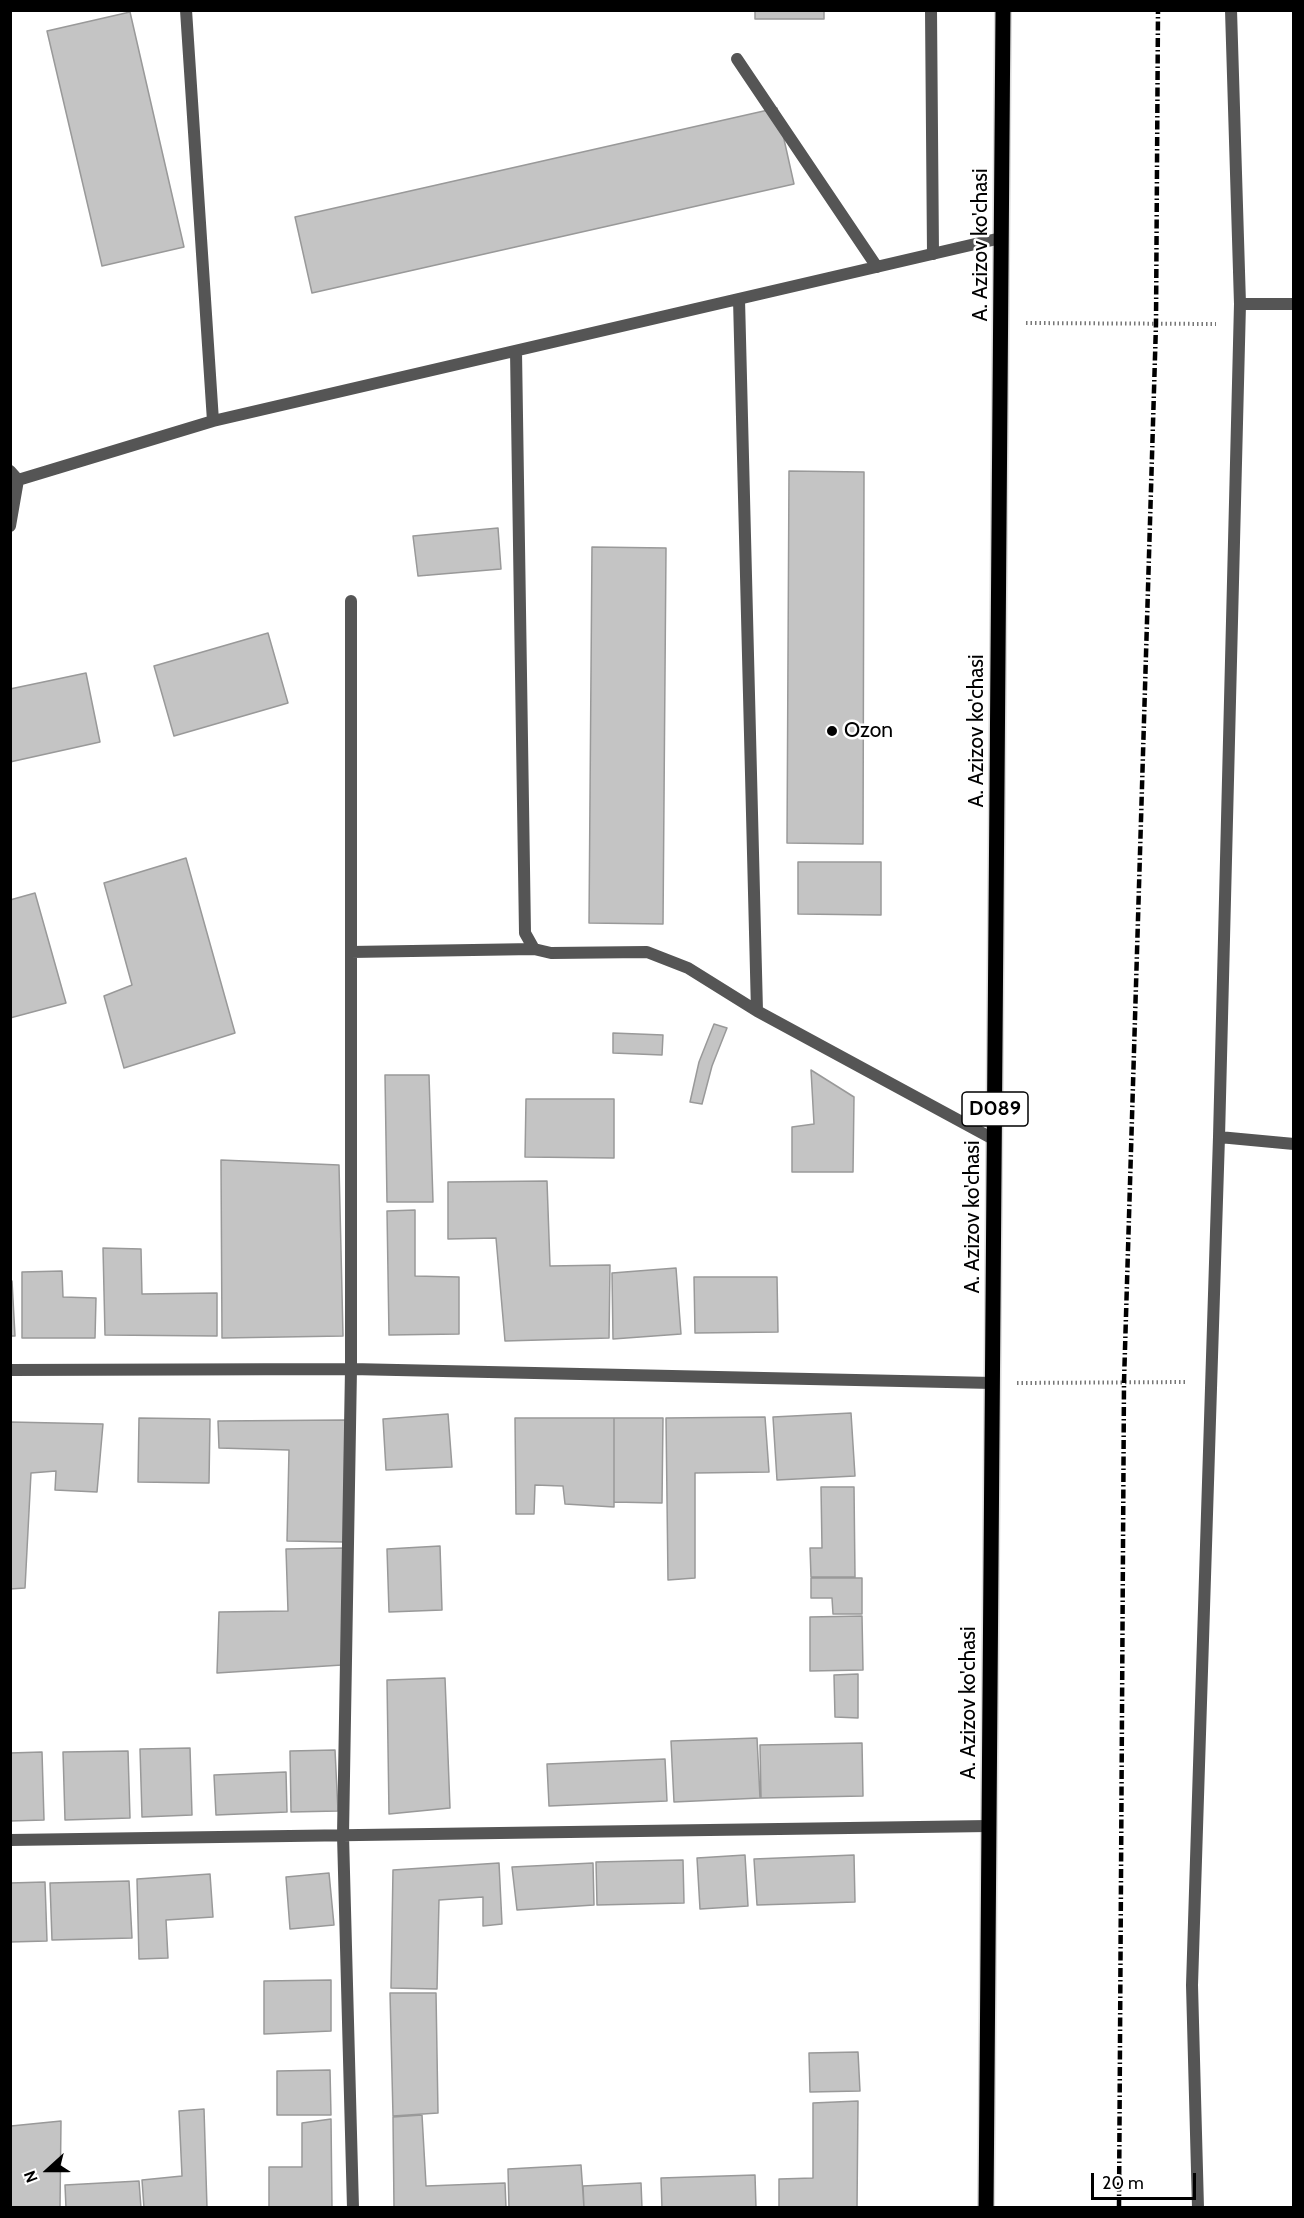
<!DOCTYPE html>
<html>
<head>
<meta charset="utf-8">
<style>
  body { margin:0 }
  #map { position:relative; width:1304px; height:2218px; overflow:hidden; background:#fff; font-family:Cabin,sans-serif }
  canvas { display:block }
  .frame { position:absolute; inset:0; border:12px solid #000; pointer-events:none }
  .north { position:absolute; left:18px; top:2140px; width:60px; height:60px; -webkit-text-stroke:4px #fff; paint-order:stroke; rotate:249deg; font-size:16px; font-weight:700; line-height:24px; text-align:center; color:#000 }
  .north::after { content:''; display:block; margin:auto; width:21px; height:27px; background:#000; clip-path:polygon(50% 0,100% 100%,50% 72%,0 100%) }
  .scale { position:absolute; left:1091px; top:2173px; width:105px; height:27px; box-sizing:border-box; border:3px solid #000; border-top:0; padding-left:8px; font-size:18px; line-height:21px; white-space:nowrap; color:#000; -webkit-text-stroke:4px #fff; paint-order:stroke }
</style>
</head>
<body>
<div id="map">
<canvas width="1304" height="2218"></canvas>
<div class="frame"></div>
<div class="north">N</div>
<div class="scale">20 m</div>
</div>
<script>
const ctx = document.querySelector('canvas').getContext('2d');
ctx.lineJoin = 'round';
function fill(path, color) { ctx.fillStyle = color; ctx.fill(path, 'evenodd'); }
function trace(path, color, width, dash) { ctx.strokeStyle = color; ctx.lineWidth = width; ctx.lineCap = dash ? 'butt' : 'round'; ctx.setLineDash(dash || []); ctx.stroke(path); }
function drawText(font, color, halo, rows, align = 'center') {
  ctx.font = font + ' Cabin,sans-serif'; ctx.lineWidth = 5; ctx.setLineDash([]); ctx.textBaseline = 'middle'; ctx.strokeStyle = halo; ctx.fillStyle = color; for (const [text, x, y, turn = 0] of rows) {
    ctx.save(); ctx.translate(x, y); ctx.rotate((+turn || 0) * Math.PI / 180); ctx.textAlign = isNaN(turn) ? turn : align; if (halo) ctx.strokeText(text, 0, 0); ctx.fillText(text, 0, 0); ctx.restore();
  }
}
const building = new Path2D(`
  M 755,10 L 824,10 L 824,19 L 755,19 Z
  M 130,12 L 184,247 L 102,266 L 47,31 Z
  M 777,108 L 794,184 L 312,293 L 295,217 Z
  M 789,471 L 864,472 L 863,844 L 787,843 Z
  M 498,528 L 501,569 L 418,576 L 413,536 Z
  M 592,547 L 666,548 L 663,924 L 589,923 Z
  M 268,633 L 288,703 L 174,736 L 154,666 Z
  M 86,673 L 100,742 L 10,762 L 10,689 Z
  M 186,858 L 235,1033 L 124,1068 L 104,996 L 132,985 L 104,883 Z
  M 798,862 L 881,862 L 881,915 L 798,914 Z
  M 35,893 L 66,1003 L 10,1018 L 10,900 Z
  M 714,1024 L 727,1028 L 712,1066 L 702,1104 L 690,1102 L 699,1062 Z
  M 613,1033 L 663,1035 L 662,1055 L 613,1053 Z
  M 811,1070 L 854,1097 L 853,1172 L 792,1172 L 792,1127 L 814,1124 Z
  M 385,1075 L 429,1075 L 433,1202 L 387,1202 Z
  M 526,1099 L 614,1099 L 614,1158 L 525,1157 Z
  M 221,1160 L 339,1165 L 343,1336 L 222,1338 Z
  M 547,1181 L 550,1266 L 610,1265 L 609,1338 L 505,1341 L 496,1238 L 448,1239 L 448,1182 Z
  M 415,1210 L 415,1276 L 459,1277 L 459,1334 L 389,1335 L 387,1211 Z
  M 103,1248 L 141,1249 L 142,1294 L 217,1293 L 217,1336 L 105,1335 Z
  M 676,1268 L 681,1334 L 613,1339 L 612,1273 Z
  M 62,1271 L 63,1297 L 96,1298 L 95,1338 L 22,1338 L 22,1272 Z
  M 694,1277 L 777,1277 L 778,1332 L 695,1333 Z
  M 10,1281 L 12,1281 L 15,1336 L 10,1336 Z
  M 851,1413 L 855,1476 L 777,1480 L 773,1417 Z
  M 448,1414 L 452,1467 L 386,1470 L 383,1419 Z
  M 765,1417 L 769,1472 L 695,1473 L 695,1578 L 668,1580 L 666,1418 Z
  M 139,1418 L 210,1419 L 209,1483 L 138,1482 Z
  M 515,1418 L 614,1418 L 614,1507 L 565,1504 L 563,1486 L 535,1485 L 534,1514 L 516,1514 Z
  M 614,1418 L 663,1418 L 662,1503 L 614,1502 Z
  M 345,1420 L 344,1542 L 287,1541 L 289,1450 L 219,1448 L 218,1421 Z
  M 10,1422 L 103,1424 L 97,1492 L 55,1490 L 56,1471 L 31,1473 L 25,1588 L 10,1589 Z
  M 821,1487 L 854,1487 L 855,1577 L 811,1577 L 810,1548 L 822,1548 Z
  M 440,1546 L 442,1610 L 389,1612 L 387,1549 Z
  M 345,1548 L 342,1665 L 217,1673 L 219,1612 L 288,1611 L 286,1549 Z
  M 811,1578 L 862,1578 L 862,1614 L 833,1614 L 832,1598 L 811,1598 Z
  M 862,1616 L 863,1670 L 810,1671 L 810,1617 Z
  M 858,1674 L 858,1718 L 835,1717 L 834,1675 Z
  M 445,1678 L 450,1808 L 389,1814 L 387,1680 Z
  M 757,1738 L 760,1798 L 674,1802 L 671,1741 Z
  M 862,1743 L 863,1796 L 761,1798 L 760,1745 Z
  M 190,1748 L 192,1815 L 142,1817 L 140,1749 Z
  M 335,1750 L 338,1811 L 291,1812 L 290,1751 Z
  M 128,1751 L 130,1818 L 65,1820 L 63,1752 Z
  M 42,1752 L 44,1820 L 10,1821 L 10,1753 Z
  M 665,1759 L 667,1801 L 549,1806 L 547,1764 Z
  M 286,1772 L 287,1812 L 216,1815 L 214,1775 Z
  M 745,1855 L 748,1906 L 700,1909 L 697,1858 Z
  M 854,1855 L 855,1902 L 757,1905 L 754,1859 Z
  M 683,1860 L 684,1903 L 597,1905 L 596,1862 Z
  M 499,1863 L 502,1924 L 483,1926 L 483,1897 L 439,1900 L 437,1989 L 391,1988 L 393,1870 Z
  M 593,1863 L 594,1905 L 517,1910 L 512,1867 Z
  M 329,1873 L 334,1925 L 290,1929 L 286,1877 Z
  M 210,1874 L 213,1917 L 166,1920 L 168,1958 L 139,1959 L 137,1879 Z
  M 129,1881 L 132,1938 L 52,1940 L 50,1883 Z
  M 45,1882 L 47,1941 L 10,1942 L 10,1883 Z
  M 331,1980 L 331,2031 L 264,2034 L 264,1981 Z
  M 390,1993 L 436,1993 L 438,2113 L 393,2116 Z
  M 858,2052 L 860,2091 L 810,2092 L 809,2053 Z
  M 330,2070 L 331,2115 L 277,2115 L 277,2071 Z
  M 858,2101 L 857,2208 L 779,2208 L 779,2179 L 813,2178 L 813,2103 Z
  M 204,2109 L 207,2208 L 144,2208 L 142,2180 L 182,2176 L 179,2111 Z
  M 422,2115 L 426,2186 L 505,2183 L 506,2208 L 394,2208 L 393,2117 Z
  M 331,2119 L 332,2208 L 269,2208 L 269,2167 L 302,2167 L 302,2123 Z
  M 61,2121 L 60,2208 L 10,2208 L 11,2126 Z
  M 581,2165 L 584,2208 L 509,2208 L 508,2169 Z
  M 755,2175 L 756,2208 L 662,2208 L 661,2178 Z
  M 139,2181 L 141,2208 L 66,2208 L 65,2185 Z
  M 641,2183 L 642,2208 L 584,2208 L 583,2186 Z`);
const path = new Path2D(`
  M 1026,323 L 1216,324
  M 1017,1383 L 1187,1382`);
const lane = new Path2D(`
  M 931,10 L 933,254`);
const street = new Path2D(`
  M 186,10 L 213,421
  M 737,59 L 877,267
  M 739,299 L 757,1011
  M 1240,304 L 1294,304
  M 516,351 L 525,933 L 534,949 L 551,953 L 647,952 L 688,968 L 757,1011 L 995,1140
  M 10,471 L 18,480 L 10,526
  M 18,480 L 213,421 L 1001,238
  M 351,601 L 351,1369 L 343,1835 L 353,2208
  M 351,952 L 534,949
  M 1219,1137 L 1294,1144
  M 10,1370 L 351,1369 L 993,1383
  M 10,1840 L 989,1826
  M 1198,2208 L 1192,1985 L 1219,1137 L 1240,304 L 1231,10`);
const primary = new Path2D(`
  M 986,2208 L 1003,10`);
const rail = new Path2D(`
  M 1119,2208 L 1124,1382 L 1156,324 L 1158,10`);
const markers = [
  [832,731,6,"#000"]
];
const shields = [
  [995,1109,66]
];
const shieldNames = [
  ["D089",995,1109]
];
const streetNames = [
  ["A. Azizov ko'chasi",981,245,-90],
  ["A. Azizov ko'chasi",977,731,-90],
  ["A. Azizov ko'chasi",973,1217,-90],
  ["A. Azizov ko'chasi",969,1703,-90]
];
const poiNames = [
  ["Ozon",844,731]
];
fill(building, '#c4c4c4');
trace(building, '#999', 1.5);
trace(primary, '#dbdbdb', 18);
trace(path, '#777', 4, [1.5, 3]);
trace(lane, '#555', 12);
trace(street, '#555', 12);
trace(primary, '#000', 15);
trace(rail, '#000', 4.5, [9, 3, 1.5, 3]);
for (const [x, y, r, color] of markers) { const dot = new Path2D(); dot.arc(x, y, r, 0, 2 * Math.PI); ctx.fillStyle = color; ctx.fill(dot); trace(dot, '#fff', 2); }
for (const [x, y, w] of shields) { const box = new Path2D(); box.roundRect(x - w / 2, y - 17, w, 34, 4.5); ctx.fillStyle = '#fff'; ctx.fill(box); trace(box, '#000', 1.5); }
drawText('bold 20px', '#000', null, shieldNames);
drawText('21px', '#000', '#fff', streetNames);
drawText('21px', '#000', '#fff', poiNames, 'left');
</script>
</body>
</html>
